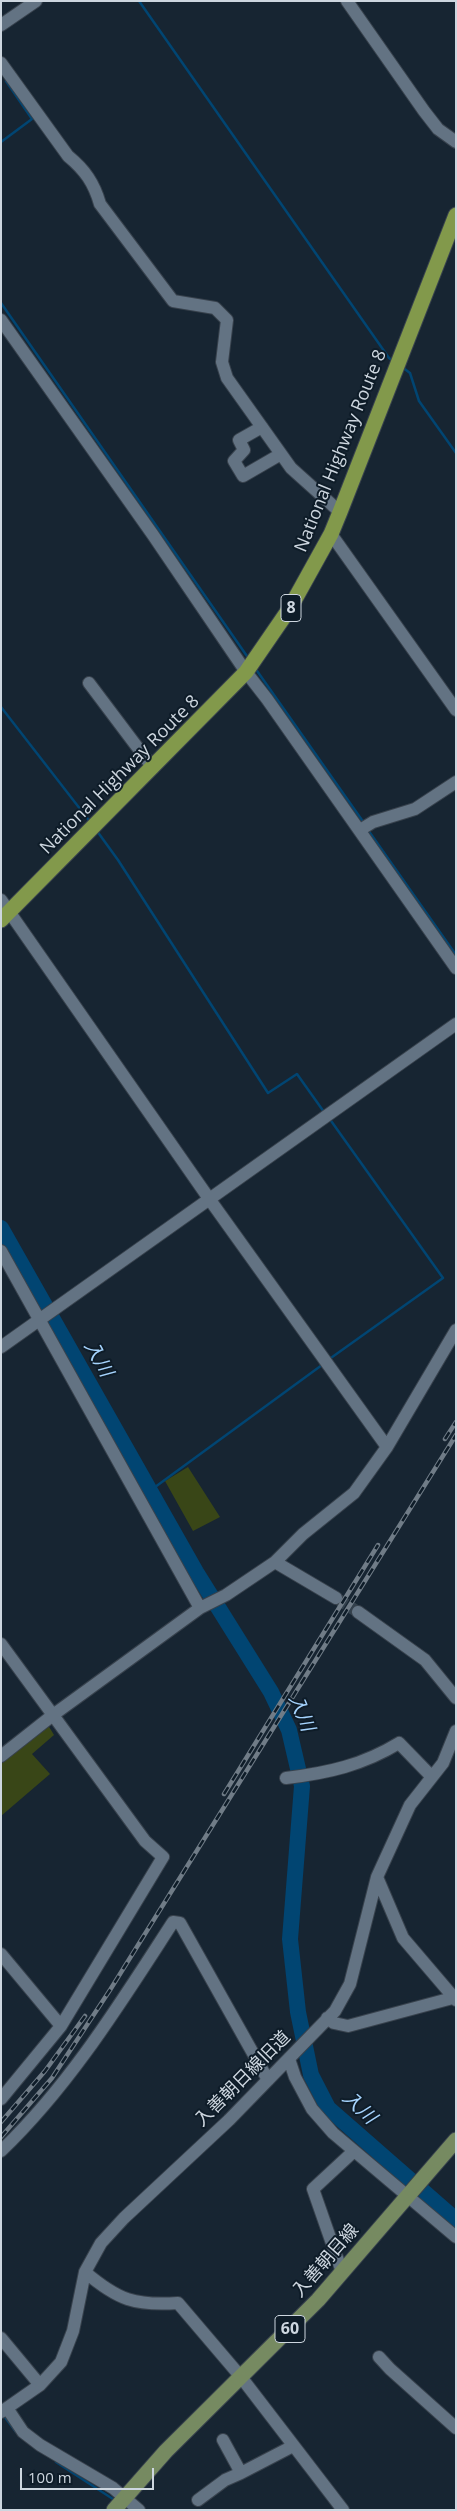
<!DOCTYPE html>
<html>
<head>
<meta charset="utf-8">
<style>
  body { margin:0 }
  #map { position:relative; width:457px; height:2511px; overflow:hidden; background:#172532; font-family:"Open Sans",sans-serif }
  canvas { display:block }
  .frame { position:absolute; inset:0; border:2px solid #cdd6df; pointer-events:none }
  .scale { position:absolute; left:20px; top:2468px; width:134px; height:22px; box-sizing:border-box; border:2px solid #cdd6df; border-top:0; padding-left:6px; font-size:15px; line-height:18px; white-space:nowrap; color:#cdd6df; -webkit-text-stroke:4px #0e1c28; paint-order:stroke }
</style>
</head>
<body>
<div id="map">
<canvas width="457" height="2511"></canvas>
<div class="frame"></div>
<div class="scale">100 m</div>
</div>
<script>
const ctx = document.querySelector('canvas').getContext('2d');
ctx.lineJoin = 'round';
function fill(path, color) { ctx.fillStyle = color; ctx.fill(path, 'evenodd'); }
function trace(path, color, width, dash) { ctx.strokeStyle = color; ctx.lineWidth = width; ctx.lineCap = dash ? 'butt' : 'round'; ctx.setLineDash(dash || []); ctx.stroke(path); }
function drawText(font, color, halo, rows, align = 'center') {
  ctx.font = font + ' "Open Sans","Noto Sans JP",sans-serif'; ctx.lineWidth = 4; ctx.setLineDash([]); ctx.textBaseline = 'middle'; ctx.strokeStyle = halo; ctx.fillStyle = color; for (const [text, x, y, turn = 0] of rows) {
    ctx.save(); ctx.translate(x, y); ctx.rotate((+turn || 0) * Math.PI / 180); ctx.textAlign = isNaN(turn) ? turn : align; if (halo) ctx.strokeText(text, 0, 0); ctx.fillText(text, 0, 0); ctx.restore();
  }
}
const green = new Path2D(`
  M 188,1467 L 220,1517 L 193,1531 L 165,1481 Z
  M 48,1725 L 54,1735 L 32,1754 L 50,1774 L 1,1816 L 1,1764 Z`);
const stream = new Path2D(`
  M 139,1 L 389,358 L 393,361
  M 1,142 L 32,119 L 6,81
  M 1,303 L 249,659
  M 402,367 L 410,373 L 419,401 L 456,453
  M 255,668 L 364,823
  M 1,707 L 91,823
  M 368,830 L 456,955
  M 97,831 L 118,860 L 268,1093 L 297,1074 L 324,1112
  M 328,1360 L 443,1278 L 329,1118
  M 151,1490 L 322,1365
  M 4,2416 L 16,2432
  M 56,2462 L 116,2501`);
const river = new Path2D(`
  M 1,1228 L 196,1572 L 271,1692 L 289,1730 L 302,1786 L 290,1939 L 298,2012 L 311,2075 L 328,2108 L 456,2220`);
const minorTunnel = new Path2D(`
  M 336,1598 L 358,1612`);
const minor = new Path2D(`
  M 347,1 L 424,111 L 438,129 L 456,142
  M 1,25 L 36,1
  M 1,63 L 68,156 C 85,170 94,183 100,204 L 173,301 L 215,308 L 227,320 L 222,362 L 227,378 L 291,468 L 340,512
  M 1,320 L 153,535 L 246,672 L 267,699 L 456,968
  M 262,427 L 239,440 L 244,450 L 234,461 L 243,476 L 281,454
  M 331,534 L 456,710
  M 89,683 L 153,768
  M 360,830 L 373,822 L 415,809 L 456,782
  M 1,900 L 210,1200 L 387,1447
  M 1,1251 L 200,1608
  M 1,1347 L 456,1024
  M 275,1562 L 336,1598
  M 358,1612 L 425,1660 L 456,1698
  M 1,1644 L 145,1841 L 163,1857 L 61,2026 L 1,2099
  M 1,1756 L 53,1715 L 200,1608 L 226,1595 L 275,1562 L 303,1534 L 354,1493 L 387,1447 L 456,1330
  M 286,1778 C 328,1773 363,1765 399,1743 L 432,1777
  M 377,1877 L 403,1938 L 456,2000
  M 1,1954 L 61,2026
  M 327,2018 L 334,2023 L 348,2026 L 456,1997
  M 289,2059 L 295,2077 L 312,2109 L 333,2133 L 456,2237
  M 1,2151 C 70,2085 121,2002 173,1922 L 180,1923 L 268,2080
  M 85,2272 C 118,2300 135,2306 178,2303 L 241,2377 L 343,2510
  M 342,2272 L 313,2189 L 354,2151
  M 1,2338 L 40,2385
  M 379,2357 L 390,2369 L 456,2428
  M 7,2408 L 23,2432 L 40,2445 L 113,2488 L 139,2510
  M 1,2412 L 40,2385 L 61,2362 L 73,2331 L 85,2272 L 101,2243 L 124,2218 L 229,2120 L 335,2011 L 350,1984 L 377,1877 L 410,1805 L 443,1763 L 456,1731
  M 223,2440 L 241,2473 L 293,2446
  M 198,2500 L 225,2480 L 241,2473`);
const major = new Path2D(`
  M 114,2510 L 166,2451 L 318,2300 L 456,2140`);
const highway = new Path2D(`
  M 1,920 L 246,672 L 290,608 L 331,534 L 340,512 L 456,215`);
const rail = new Path2D(`
  M 445,1439 L 456,1422
  M 224,1794 L 378,1545
  M 1,2122 L 45,2071 L 85,2016
  M 1,2137 L 52,2078 L 110,1990 L 456,1435`);
const shields = [
  [291,608,20],
  [290,2329,30]
];
const shieldNames = [
  ["8",291,608],
  ["60",290,2329]
];
const streetNames = [
  ["National Highway Route 8",341,451,-68],
  ["National Highway Route 8",120,775,-45],
  ["入善朝日線旧道",243,2079,-45],
  ["入善朝日線",326,2261,-49]
];
const waterNames = [
  ["入川",98,1359,61],
  ["入川",301,1713,68],
  ["入川",359,2108,43]
];
fill(green, '#394617');
trace(stream, '#014572', 2.5);
trace(river, '#014572', 16);
trace(minorTunnel, '#32404c', 12, [12, 6]);
trace(minor, '#38424d', 14);
trace(major, '#38424d', 17);
trace(highway, '#38424d', 17);
trace(minor, '#637383', 12);
trace(major, '#768a61', 15);
trace(highway, '#82994b', 15);
trace(rail, '#707c87', 4.5);
trace(rail, '#0e1c28', 2.5, [8]);
for (const [x, y, w] of shields) { const box = new Path2D(); box.roundRect(x - w / 2, y - 13.5, w, 27, 4); ctx.fillStyle = '#0e1c28'; ctx.fill(box); trace(box, '#cdd6df', 1); }
drawText('bold 16px', '#cdd6df', null, shieldNames);
drawText('18px', '#cdd6df', '#0e1c28', streetNames);
drawText('italic 19px', '#a6d4fe', '#0e1c28', waterNames);
</script>
</body>
</html>
